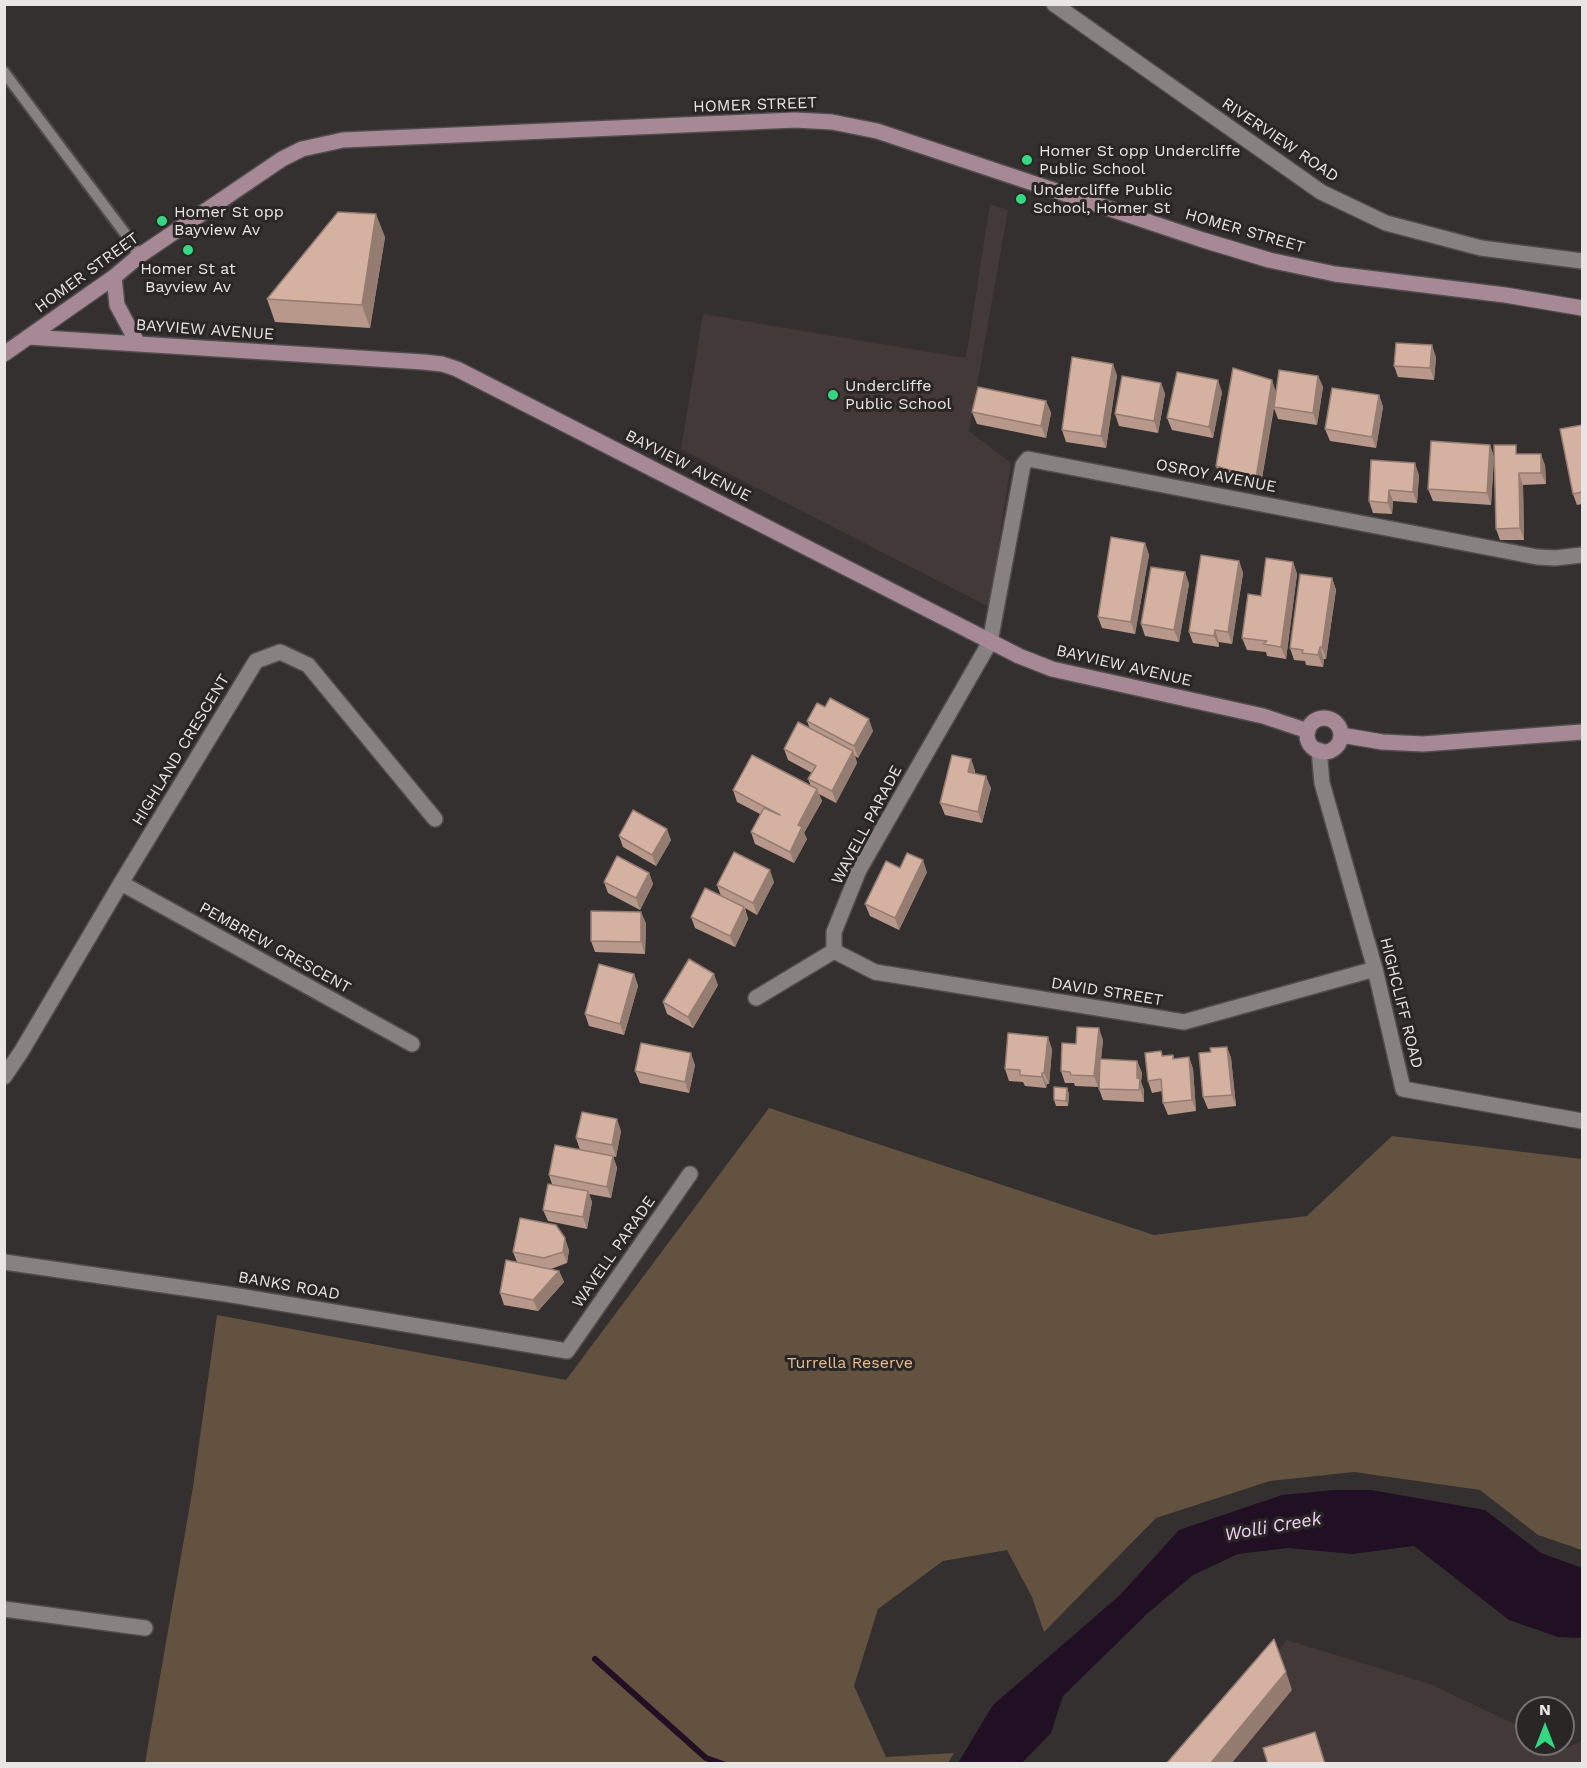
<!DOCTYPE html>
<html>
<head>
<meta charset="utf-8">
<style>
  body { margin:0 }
  #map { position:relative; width:1587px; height:1768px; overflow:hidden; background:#343030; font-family:"Work Sans",sans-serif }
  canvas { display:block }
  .frame { position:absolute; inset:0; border:6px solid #e9e5e5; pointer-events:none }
  .north { position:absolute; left:1515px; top:1696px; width:60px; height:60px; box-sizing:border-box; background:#2a2626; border:2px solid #767272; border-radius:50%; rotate:0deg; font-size:16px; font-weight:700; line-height:24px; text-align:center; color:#e9e5e5 }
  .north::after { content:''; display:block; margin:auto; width:21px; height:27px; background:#33d881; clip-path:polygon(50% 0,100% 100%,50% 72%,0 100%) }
</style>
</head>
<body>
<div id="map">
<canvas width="1587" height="1768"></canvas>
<div class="frame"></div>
<div class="north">N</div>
</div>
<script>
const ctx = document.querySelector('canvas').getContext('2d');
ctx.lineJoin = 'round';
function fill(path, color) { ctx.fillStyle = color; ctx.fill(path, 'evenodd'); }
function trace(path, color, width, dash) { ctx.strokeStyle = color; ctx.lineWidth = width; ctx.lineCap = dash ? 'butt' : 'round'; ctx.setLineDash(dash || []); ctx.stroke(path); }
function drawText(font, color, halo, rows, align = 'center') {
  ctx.font = font + ' "Work Sans",sans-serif'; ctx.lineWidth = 6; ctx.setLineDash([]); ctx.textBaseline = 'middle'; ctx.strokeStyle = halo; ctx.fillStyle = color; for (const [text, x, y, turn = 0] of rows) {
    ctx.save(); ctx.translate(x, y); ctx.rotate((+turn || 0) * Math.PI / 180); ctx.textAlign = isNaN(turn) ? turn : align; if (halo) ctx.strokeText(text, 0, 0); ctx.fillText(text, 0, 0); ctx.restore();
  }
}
const built = new Path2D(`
  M 990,204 L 1008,210 L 969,431 L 1011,463 L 989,607 L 681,449 L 703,314 L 966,358 Z
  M 1287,1640 L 1430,1684 L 1527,1730 L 1527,1744 L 1557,1744 L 1566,1748 L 1582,1741 L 1582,1763 L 1180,1764 Z`);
const green = new Path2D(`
  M 769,1108 L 1154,1235 L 1307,1216 L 1392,1136 L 1582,1159 L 1582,1550 L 1538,1535 L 1480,1490 L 1354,1472 L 1270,1481 L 1156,1518 L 1044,1632 L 1032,1597 L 1007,1550 L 943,1561 L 878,1609 L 854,1686 L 886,1757 L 954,1753 L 948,1763 L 145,1763 L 193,1487 L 217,1315 L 566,1380 Z`);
const water = new Path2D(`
  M 1334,1490 L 1371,1490 L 1485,1510 L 1541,1553 L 1582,1568 L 1582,1638 L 1558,1637 L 1509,1620 L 1414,1546 L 1353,1554 L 1288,1548 L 1238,1554 L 1193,1575 L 1148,1613 L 1063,1696 L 1051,1733 L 1022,1763 L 958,1763 L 993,1705 L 1120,1595 L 1179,1530 L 1282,1495 Z`);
const stream = new Path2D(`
  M 595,1659 L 706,1758 L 723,1764`);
const lane = new Path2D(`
  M 4,72 L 127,236 L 139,256`);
const street = new Path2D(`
  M 1054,4 L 1321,192 L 1386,223 L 1481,248 L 1582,261
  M 1319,750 L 1322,783 L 1375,969 L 1403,1089 L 1582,1121
  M 121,883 L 412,1044
  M 834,951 L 875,972 L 1184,1022 L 1375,969
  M 756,998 L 834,951 L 834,932 L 859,870 L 990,642 L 1023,465 L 1028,459 L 1537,557 L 1555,558 L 1582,555
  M 4,1077 L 21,1052 L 121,883 L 256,661 L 280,652 L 308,665 L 435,819
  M 4,1262 L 226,1294 L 567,1351 L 690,1174
  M 4,1609 L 145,1628`);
const secondary = new Path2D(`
  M 114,277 L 117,305 L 138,344
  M 28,337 L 423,362 L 442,364 L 457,369 L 1019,656 L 1052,669 L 1263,716 L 1308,731
  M 4,354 L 114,277 L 139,256 L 282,159 L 302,149 L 343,140 L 795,120 L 832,122 L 877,131 L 1203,240 L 1269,260 L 1335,274 L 1505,295 L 1582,308
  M1307 735a17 17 0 1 1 34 0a17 17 0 1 1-34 0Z
  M 1341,735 L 1382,742 L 1423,744 L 1582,732`);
const wall = new Path2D(`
  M 385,237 L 370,328 L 275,322 L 267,299 Z
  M 1436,357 L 1434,380 L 1398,377 L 1394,366 Z
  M 1117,375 L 1106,448 L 1066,442 L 1062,430 Z
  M 1318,376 L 1323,387 L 1317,425 L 1278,419 L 1274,408 L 1260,490 L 1220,478 L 1216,466 L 1276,391 Z
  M 1161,383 L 1165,394 L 1158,433 L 1119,426 L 1115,414 Z
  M 1222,392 L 1213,438 L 1172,430 L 1167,418 Z
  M 1379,395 L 1383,407 L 1376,448 L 1330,441 L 1325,429 Z
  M 1046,401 L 1051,413 L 1046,438 L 977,424 L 972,412 Z
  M 1582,425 L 1582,504 L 1577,505 L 1573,494 Z
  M 1490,445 L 1494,457 L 1491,505 L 1433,501 L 1428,489 Z
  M 1519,454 L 1545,465 L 1546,484 L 1523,485 L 1524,540 L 1500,540 L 1496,529 Z
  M 1371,460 L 1419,475 L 1417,503 L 1393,501 L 1392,514 L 1373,513 L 1369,501 Z
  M 1145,543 L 1149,555 L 1135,634 L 1102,628 L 1098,617 Z
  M 1239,561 L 1243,573 L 1232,644 L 1219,642 L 1219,647 L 1193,643 L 1189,632 Z
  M 1293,562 L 1297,574 L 1286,659 L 1267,656 L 1266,652 L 1247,650 L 1242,638 L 1261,596 Z
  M 1185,572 L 1189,584 L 1179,642 L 1145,636 L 1141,624 Z
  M 1332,578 L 1336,590 L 1326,659 L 1324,659 L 1323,667 L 1306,665 L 1305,661 L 1294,660 L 1290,648 Z
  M 825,707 L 873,731 L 858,758 L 855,756 L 857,763 L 836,803 L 819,794 L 822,801 L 804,833 L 807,839 L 794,863 L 755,844 L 751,832 L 760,814 L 737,802 L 733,790 L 811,786 L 808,779 L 812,773 L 788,760 L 784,749 L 810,729 L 807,721 Z
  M 971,759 L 975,771 L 975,773 L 991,788 L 982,823 L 945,815 L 940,803 Z
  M 619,836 L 671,840 L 656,866 L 623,847 Z
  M 900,868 L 927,872 L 899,930 L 870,916 L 865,904 Z
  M 649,873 L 653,884 L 640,910 L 608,893 L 604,882 Z
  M 774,882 L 757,915 L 745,908 L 748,919 L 735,947 L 695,928 L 691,917 L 721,896 L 717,885 Z
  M 646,923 L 645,954 L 595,952 L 591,941 Z
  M 634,974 L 638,986 L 624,1035 L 589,1026 L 585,1014 Z
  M 718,985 L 693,1028 L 667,1014 L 663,1002 Z
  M 1103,1040 L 1101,1059 L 1137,1061 L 1142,1073 L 1141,1082 L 1144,1090 L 1144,1102 L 1103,1100 L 1099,1089 L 1099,1077 L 1098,1087 L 1075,1086 L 1074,1083 L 1065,1083 L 1061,1071 L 1076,1044 Z
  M 1227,1047 L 1231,1058 L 1236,1106 L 1208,1109 L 1203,1097 L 1211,1052 Z
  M 1052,1049 L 1049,1084 L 1047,1084 L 1046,1088 L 1025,1086 L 1023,1082 L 1009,1081 L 1005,1069 Z
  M 1173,1055 L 1174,1059 L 1189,1057 L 1193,1069 L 1196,1111 L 1168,1115 L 1163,1103 L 1162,1091 L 1152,1093 L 1148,1081 L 1163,1056 Z
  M 695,1065 L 689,1093 L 640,1083 L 635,1071 Z
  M 1067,1088 L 1069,1094 L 1068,1106 L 1056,1106 L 1054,1100 Z
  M 621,1131 L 616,1157 L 580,1150 L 576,1138 Z
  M 613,1156 L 617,1168 L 611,1198 L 589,1194 L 592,1202 L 587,1229 L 548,1221 L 543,1210 L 552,1184 L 549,1175 Z
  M 569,1250 L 567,1263 L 551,1269 L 559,1271 L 564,1282 L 538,1311 L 504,1305 L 500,1293 L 517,1262 L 513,1252 Z`);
const shadedWall = new Path2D(`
  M 376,214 L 385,237 L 370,328 L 362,305 Z
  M 1432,345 L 1436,357 L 1434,380 L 1430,368 Z
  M 1113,364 L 1117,375 L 1106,448 L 1101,436 Z
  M 1318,376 L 1323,387 L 1317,425 L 1313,413 Z
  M 1218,380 L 1222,392 L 1213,438 L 1209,427 Z
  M 1272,380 L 1276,392 L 1260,490 L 1256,478 Z
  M 1161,383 L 1165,394 L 1158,433 L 1154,421 Z
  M 1379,395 L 1383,407 L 1376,448 L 1372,437 Z
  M 1046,401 L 1051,413 L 1046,438 L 1041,426 Z
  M 1490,445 L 1494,457 L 1491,505 L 1487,493 Z
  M 1541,454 L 1545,465 L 1546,484 L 1541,473 Z
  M 1415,463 L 1419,475 L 1417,503 L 1413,492 Z
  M 1519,473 L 1523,485 L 1524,540 L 1520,528 Z
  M 1389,490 L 1393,501 L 1392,514 L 1388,503 Z
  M 1145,543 L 1149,555 L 1135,634 L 1131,622 Z
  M 1239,561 L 1243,573 L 1232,644 L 1228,632 Z
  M 1293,562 L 1297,574 L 1286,659 L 1281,647 Z
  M 1185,572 L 1189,584 L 1179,642 L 1174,630 Z
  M 1332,578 L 1336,590 L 1326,659 L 1322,648 Z
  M 1215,630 L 1219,642 L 1219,647 L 1214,636 Z
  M 1320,647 L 1324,659 L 1323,667 L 1318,655 Z
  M 869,719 L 873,731 L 858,758 L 854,746 Z
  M 853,751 L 857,763 L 836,803 L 832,791 Z
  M 971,759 L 975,771 L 972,783 L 968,772 Z
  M 986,776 L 991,788 L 982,823 L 978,812 Z
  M 817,789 L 822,801 L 804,833 L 807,839 L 794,863 L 790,852 L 798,825 Z
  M 667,829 L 671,840 L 656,866 L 652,855 Z
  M 923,860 L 927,872 L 899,930 L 895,918 Z
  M 770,870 L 774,882 L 757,915 L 753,903 Z
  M 649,873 L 653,884 L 640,910 L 636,898 Z
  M 744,907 L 748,919 L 735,947 L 730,936 Z
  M 641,912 L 646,923 L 645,954 L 641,942 Z
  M 634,974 L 638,986 L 624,1035 L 620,1024 Z
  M 714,974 L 718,985 L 693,1028 L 688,1017 Z
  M 1099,1028 L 1103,1040 L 1098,1087 L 1094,1076 Z
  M 1048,1037 L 1052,1049 L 1049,1084 L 1044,1073 Z
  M 1227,1047 L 1231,1058 L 1236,1106 L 1232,1095 Z
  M 691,1053 L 695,1065 L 689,1093 L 685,1082 Z
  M 1189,1057 L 1193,1069 L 1196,1111 L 1192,1100 Z
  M 1137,1061 L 1142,1073 L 1141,1082 L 1144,1090 L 1144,1102 L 1137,1078 Z
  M 1042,1073 L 1047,1084 L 1046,1088 L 1042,1077 Z
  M 1067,1088 L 1069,1094 L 1068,1106 L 1066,1101 Z
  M 617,1119 L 621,1131 L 616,1157 L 612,1145 Z
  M 613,1156 L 617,1168 L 611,1198 L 607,1187 Z
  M 588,1191 L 592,1202 L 587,1229 L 583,1217 Z
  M 565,1238 L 569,1250 L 567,1263 L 563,1252 Z
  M 559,1271 L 564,1282 L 538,1311 L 533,1300 Z
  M 1286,1672 L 1292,1690 L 1231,1764 L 1210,1764 Z`);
const building = new Path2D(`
  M 338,212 L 376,214 L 362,305 L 267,299 Z
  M 1396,343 L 1432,345 L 1430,368 L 1394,366 Z
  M 1072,357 L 1113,364 L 1101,436 L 1062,430 Z
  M 1233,368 L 1272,380 L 1256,478 L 1216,466 Z
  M 1279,370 L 1318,376 L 1313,413 L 1274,407 Z
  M 1177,372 L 1218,380 L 1209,427 L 1167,418 Z
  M 1122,376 L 1161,383 L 1154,421 L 1115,414 Z
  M 978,387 L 1046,401 L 1041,426 L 972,412 Z
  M 1332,388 L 1379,395 L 1372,437 L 1325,429 Z
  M 1582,425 L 1582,492 L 1573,494 L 1560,429 Z
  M 1431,441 L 1490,445 L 1487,493 L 1428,489 Z
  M 1494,445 L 1516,445 L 1516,454 L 1541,454 L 1541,473 L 1519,473 L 1520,528 L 1496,529 Z
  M 1371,460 L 1415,463 L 1413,492 L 1389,490 L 1388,503 L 1369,501 Z
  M 1111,537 L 1145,543 L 1131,622 L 1098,617 Z
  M 1201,555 L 1239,561 L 1228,632 L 1215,630 L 1214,636 L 1189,632 Z
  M 1266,558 L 1293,562 L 1281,647 L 1263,644 L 1267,641 L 1242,638 L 1248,594 L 1261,596 Z
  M 1151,567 L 1185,572 L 1174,630 L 1141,624 Z
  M 1300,574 L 1332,578 L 1322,648 L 1320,647 L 1318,655 L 1302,653 L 1303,650 L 1290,648 Z
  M 830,698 L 869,719 L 854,746 L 807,721 L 817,703 L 825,707 Z
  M 798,722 L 853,751 L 832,791 L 808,779 L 816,766 L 784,749 Z
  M 752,755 L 817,789 L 798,825 L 802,827 L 790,852 L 751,832 L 764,808 L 780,815 L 733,790 Z
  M 952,755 L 971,759 L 968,772 L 986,776 L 978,812 L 940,803 Z
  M 633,810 L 667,829 L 652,855 L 619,836 Z
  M 734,852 L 770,870 L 753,903 L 717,885 Z
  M 907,853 L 923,860 L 895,918 L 865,904 L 886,861 L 900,868 Z
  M 617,856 L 649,873 L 636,898 L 604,882 Z
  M 705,888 L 744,907 L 730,936 L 691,917 Z
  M 591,911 L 641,912 L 641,942 L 591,941 Z
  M 689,959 L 714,974 L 688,1017 L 663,1002 Z
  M 599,964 L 634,974 L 620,1024 L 585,1014 Z
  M 1077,1027 L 1099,1028 L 1094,1076 L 1071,1075 L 1070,1072 L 1061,1071 L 1062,1043 L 1076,1044 Z
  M 1008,1033 L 1048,1037 L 1044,1073 L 1042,1073 L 1042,1077 L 1020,1075 L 1020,1070 L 1005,1069 Z
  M 641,1043 L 691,1053 L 685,1082 L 635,1071 Z
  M 1227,1047 L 1232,1095 L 1203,1097 L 1199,1053 L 1211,1052 L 1210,1048 Z
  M 1161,1051 L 1162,1056 L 1173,1055 L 1173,1059 L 1189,1057 L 1192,1100 L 1163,1103 L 1161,1079 L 1148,1081 L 1145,1053 Z
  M 1100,1059 L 1137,1061 L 1137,1078 L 1140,1079 L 1139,1090 L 1099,1089 Z
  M 1054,1087 L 1067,1088 L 1066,1101 L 1054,1100 Z
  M 582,1112 L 617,1119 L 612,1145 L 576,1138 Z
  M 555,1145 L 613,1156 L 607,1187 L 549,1175 Z
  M 548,1184 L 588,1191 L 583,1217 L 543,1210 Z
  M 520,1218 L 556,1225 L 565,1238 L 563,1252 L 544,1258 L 513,1252 Z
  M 506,1260 L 559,1271 L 533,1300 L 500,1293 Z
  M 1274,1639 L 1286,1672 L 1210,1764 L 1166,1764 Z
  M 1315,1732 L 1325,1764 L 1268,1764 L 1263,1748 Z`);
const markers = [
  [1027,160,6,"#33d881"],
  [1021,199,6,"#33d881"],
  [162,221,6,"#33d881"],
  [188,250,6,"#33d881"],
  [833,395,6,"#33d881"]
];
const streetNames = [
  ["HOMER STREET",755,105,-2],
  ["RIVERVIEW ROAD",1280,140,34],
  ["HOMER STREET",1245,231,16],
  ["HOMER STREET",87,273,-36],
  ["BAYVIEW AVENUE",205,330,4],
  ["BAYVIEW AVENUE",688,466,27],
  ["OSROY AVENUE",1216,476,11],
  ["BAYVIEW AVENUE",1124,666,13],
  ["HIGHLAND CRESCENT",181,750,-59],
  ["WAVELL PARADE",867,825,-62],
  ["PEMBREW CRESCENT",275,948,29],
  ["DAVID STREET",1107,992,9],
  ["HIGHCLIFF ROAD",1401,1003,76],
  ["WAVELL PARADE",614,1252,-55],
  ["BANKS ROAD",289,1286,10]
];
const poiNames = [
  ["Homer St opp Undercliffe",1039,151],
  ["Public School",1039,169],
  ["Undercliffe Public",1033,190],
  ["School, Homer St",1033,208],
  ["Homer St opp",174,212],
  ["Bayview Av",174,230],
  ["Homer St at",188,269,"center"],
  ["Bayview Av",188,287,"center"],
  ["Undercliffe",845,386],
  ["Public School",845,404]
];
const parkNames = [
  ["Turrella Reserve",850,1363]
];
const waterNames = [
  ["Wolli Creek",1273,1527,-10]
];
fill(built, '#443939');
fill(green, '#62523f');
fill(water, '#211024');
trace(stream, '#211024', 6);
trace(lane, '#514d4d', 14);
trace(street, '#514d4d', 18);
trace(secondary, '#514d4d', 18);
trace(lane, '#878181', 10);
trace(street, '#878181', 15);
trace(secondary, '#a78895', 15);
fill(wall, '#b7988b');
fill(shadedWall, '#957c71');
fill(building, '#d5b1a2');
trace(building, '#957c71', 1.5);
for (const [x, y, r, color] of markers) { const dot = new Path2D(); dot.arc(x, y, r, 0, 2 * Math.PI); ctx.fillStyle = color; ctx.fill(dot); trace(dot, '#2a2626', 2); }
drawText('16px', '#e9e5e5', '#2a2626', streetNames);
drawText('16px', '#e9e5e5', '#2a2626', poiNames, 'left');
drawText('16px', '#e6bf8f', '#2a2626', parkNames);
drawText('italic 18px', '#f4d4f9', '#2a2626', waterNames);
</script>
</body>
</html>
